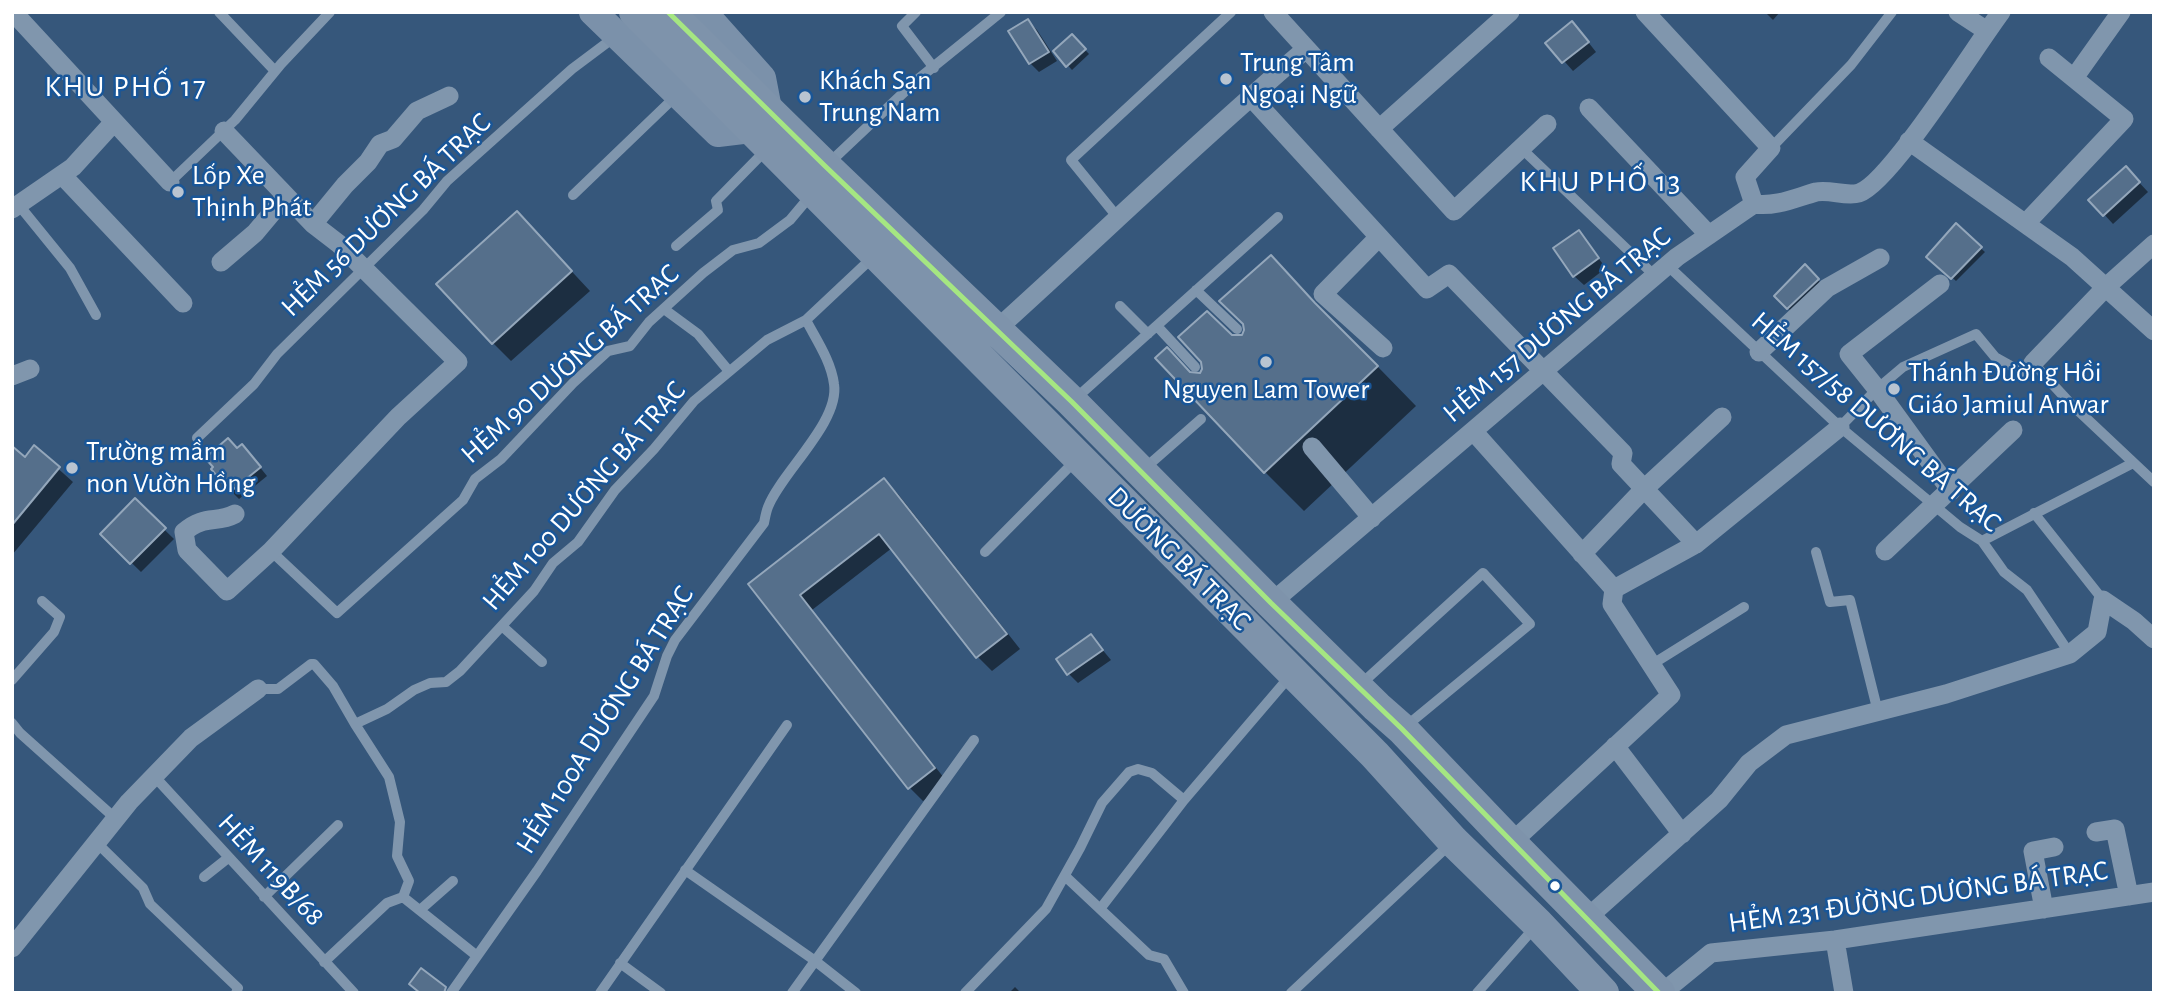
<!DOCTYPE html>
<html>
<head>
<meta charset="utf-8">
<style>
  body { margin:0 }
  #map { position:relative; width:2166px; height:1005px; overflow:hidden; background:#36577b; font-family:"Alegreya Sans",sans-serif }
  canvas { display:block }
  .frame { position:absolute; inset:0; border:14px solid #fff; pointer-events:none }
</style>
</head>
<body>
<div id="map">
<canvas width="2166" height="1005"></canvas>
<div class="frame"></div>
</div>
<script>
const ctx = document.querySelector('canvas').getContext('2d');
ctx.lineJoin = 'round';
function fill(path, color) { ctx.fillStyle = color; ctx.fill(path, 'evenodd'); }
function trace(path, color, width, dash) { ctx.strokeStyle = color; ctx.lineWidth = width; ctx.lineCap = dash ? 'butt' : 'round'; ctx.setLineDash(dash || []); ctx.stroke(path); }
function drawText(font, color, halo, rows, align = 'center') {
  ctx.font = font + ' "Alegreya Sans",sans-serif'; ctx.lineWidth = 5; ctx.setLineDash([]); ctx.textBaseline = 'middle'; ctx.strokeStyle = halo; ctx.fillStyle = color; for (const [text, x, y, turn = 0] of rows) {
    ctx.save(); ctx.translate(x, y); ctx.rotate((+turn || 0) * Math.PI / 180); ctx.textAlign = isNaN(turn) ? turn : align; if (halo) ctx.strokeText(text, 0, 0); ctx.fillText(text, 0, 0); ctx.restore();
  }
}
const shadow = new Path2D(`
  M 1765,12 L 1780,12 L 1773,20 Z
  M 1028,21 L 1037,30 L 1057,61 L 1039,72 L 1030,63 Z
  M 1581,33 L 1596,52 L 1573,71 L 1548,43 Z
  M 1072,36 L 1089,54 L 1072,70 L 1055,51 Z
  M 2135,178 L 2148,192 L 2113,224 L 2091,200 Z
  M 1956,226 L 1985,252 L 1956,281 L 1929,257 Z
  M 535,232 L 590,291 L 511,361 L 493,343 Z
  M 1579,233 L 1606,268 L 1584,285 L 1574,276 Z
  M 1271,257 L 1416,406 L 1304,511 L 1265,472 L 1191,374 L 1200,375 L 1232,337 L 1243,336 Z
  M 1805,267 L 1827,289 L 1797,317 L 1776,296 Z
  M 12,448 L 25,459 L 35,448 L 73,482 L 12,555 Z
  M 238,450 L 250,455 L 267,476 L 239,499 L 231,491 Z
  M 884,480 L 898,494 L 1020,649 L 992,671 L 978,657 L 892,548 L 812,610 L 948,783 L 923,801 L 909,787 L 750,584 Z
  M 135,501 L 174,539 L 141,572 L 102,534 Z
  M 1091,636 L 1111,660 L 1078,683 L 1069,674 Z
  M 1015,987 L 1021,993 L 1009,993 Z`);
const building = new Path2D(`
  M 1028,19 L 1049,52 L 1029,64 L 1008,31 Z
  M 1572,21 L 1589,42 L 1562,63 L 1545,43 Z
  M 1072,34 L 1086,49 L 1066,67 L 1053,51 Z
  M 2126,166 L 2140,182 L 2103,216 L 2088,200 Z
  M 517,211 L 572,271 L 492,344 L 436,284 Z
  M 1956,223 L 1982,247 L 1951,279 L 1926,257 Z
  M 1579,230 L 1599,258 L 1573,277 L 1553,248 Z
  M 1271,255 L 1315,303 L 1378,366 L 1264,473 L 1155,358 L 1167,347 L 1190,372 L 1200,373 L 1202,369 L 1201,362 L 1178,337 L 1207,311 L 1232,335 L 1242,335 L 1244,330 L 1243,324 L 1219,301 Z
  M 1805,264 L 1819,279 L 1787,309 L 1774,296 Z
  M 228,438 L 237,448 L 242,444 L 261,467 L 230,492 L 211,469 L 213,467 L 205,458 Z
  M 34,445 L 60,467 L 12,525 L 12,446 L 25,457 Z
  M 884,478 L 1007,634 L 976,658 L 879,534 L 800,595 L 935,768 L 908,789 L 748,584 Z
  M 135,498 L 166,528 L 130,564 L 100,534 Z
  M 1091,634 L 1103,650 L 1067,675 L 1056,659 Z
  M 421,968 L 446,987 L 444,993 L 420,993 L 409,984 Z`);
const lane = new Path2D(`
  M 219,12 L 275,71
  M 916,12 L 902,26 L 934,68
  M 1521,148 L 1655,276
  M 1771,148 L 1851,65 L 1892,12
  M 828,164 L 917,80 L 1001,12
  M 170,182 L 235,120 L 281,64 L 330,12
  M 573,195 L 677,95
  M 18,204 L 70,268 L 96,315
  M 1119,219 L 1071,160 L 1231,12
  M 676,246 L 718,210 L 716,201 L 766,150
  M 1667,265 L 1840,427 L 1960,527 L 1982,541 L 2004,572 L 2027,590 L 2070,654
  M 1196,290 L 1237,329
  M 1120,306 L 1148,334
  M 664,309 L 698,334 L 728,370
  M 1157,326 L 1195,367
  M 1075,399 L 1278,217
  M 1840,427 L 1877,389 L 1903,367 L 1976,334 L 1995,357 L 2022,372 L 2033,363 L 2069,402 L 2154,482
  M 197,438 L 254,384 L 277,354 L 423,210 L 447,181 L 572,69 L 616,36
  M 1144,469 L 1201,419
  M 2034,513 L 2103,600
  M 1982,541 L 2133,463
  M 271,551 L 337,613 L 463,500 L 475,479 L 501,459 L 573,383 L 608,351 L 630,346 L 649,322 L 703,273 L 733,250 L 759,243 L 790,220 L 811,195
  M 985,552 L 1075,461
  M 1816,552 L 1830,602 L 1850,600 L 1878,712
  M 502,626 L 542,662
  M 1651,665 L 1744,607
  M 12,680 L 54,632 L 60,617 L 42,601
  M 1360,685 L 1483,573 L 1530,624 L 1405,727
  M 258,689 L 278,689 L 311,664 L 314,664 L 333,686 L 355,724 L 387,709 L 414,690 L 430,683 L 446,682 L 460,671 L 534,591 L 553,563 L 578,542 L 615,490 L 654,449 L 694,401 L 767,340 L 806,320 L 873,257
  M 12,723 L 20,733 L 116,819
  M 355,724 L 389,777 L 400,822 L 397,856 L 409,881 L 403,897 L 477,956
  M 155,777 L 354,993
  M 97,843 L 143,888 L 150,904 L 238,988 L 236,993
  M 685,870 L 814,960 L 856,993
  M 1065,876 L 1149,955 L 1164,959 L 1184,993
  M 204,877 L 228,858
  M 264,897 L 338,825
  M 1100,909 L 1184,800 L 1290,676
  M 420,910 L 453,881
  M 324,962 L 387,903 L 403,897
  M 620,963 L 661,993
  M 451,993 L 537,871 L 654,696 L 667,656 L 675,640 L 764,523 C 765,518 766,512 768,507 C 781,473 840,422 834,384 C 831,361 817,341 806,320
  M 600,993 L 787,725
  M 792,993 L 974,740
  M 965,993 L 1046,909 L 1080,848 L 1102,803 L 1129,772 L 1138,769 L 1152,773 L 1184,800
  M 1291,993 L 1450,844
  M 1477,993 L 1535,927`);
const street = new Path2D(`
  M 13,12 L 170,182
  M 1273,12 L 1454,211 L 1547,124
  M 1645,12 L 1771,148 L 1745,177 L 1754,204
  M 1958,12 L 1987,31
  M 2074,78 L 2121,12
  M 1250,96 L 1427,289 L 1449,274 L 1623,453 L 1621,464 L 1696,544
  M 1589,108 L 1709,235
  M 1379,129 L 1510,12
  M 224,131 L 313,224 L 339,244 L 458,362 L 398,417 L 271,551 L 227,591 L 187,550 L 184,532 C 205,514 216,524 235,514
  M 1909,141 L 2072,257 L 2154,331
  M 62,175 L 183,303
  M 12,209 L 73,167 L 114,122
  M 2026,223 L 2124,119 L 2049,58
  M 313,224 L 345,185 L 368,162 L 380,144 L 393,139 L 417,111 L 449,96
  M 1379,237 L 1323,294 L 1383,348
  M 221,262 L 255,233 L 286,196
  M 1940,284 L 1849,354 L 1877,389 L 1951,491
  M 997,329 C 1100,236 1200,139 1306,49
  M 1759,352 L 1827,288 L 1880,258
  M 2033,363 L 2106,287 L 2154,244
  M 12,376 L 30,369
  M 1474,432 L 1614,589 L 1612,604 L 1671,695 L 1511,843
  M 1312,447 L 1372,518
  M 1885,551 L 2013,430
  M 1582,554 L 1644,489 L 1722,417
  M 1614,589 L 1696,544 L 1840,427
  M 1271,603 L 1677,257 L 1754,204 C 1776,207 1795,198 1816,192 C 1830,189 1846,197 1859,193 C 1890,183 1976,45 2001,12
  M 1615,746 L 1682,834
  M 2096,832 L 2115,829 L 2129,896
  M 2044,909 L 2033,851 L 2054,847
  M 1586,919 L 1719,800 L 1749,763 L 1786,735 L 1946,694 L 2070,654 L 2097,632 L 2103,600 L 2134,621 L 2154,639
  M 1835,940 L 1844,993
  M 12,948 L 129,802 L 191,738 L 258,689
  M 1662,993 L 1711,953 L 1835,940 L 2154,892`);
const secondary = new Path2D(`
  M 593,12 L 718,133 L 751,129
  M 703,12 L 762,78 L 768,109`);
const primary = new Path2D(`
  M 635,12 L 1375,755 L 1453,841 L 1538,924 L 1603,993
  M 668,12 L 825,166 L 1072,402 L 1271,603 L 1377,707 L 1402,729 L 1511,843 L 1659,993`);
const bus1 = new Path2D(`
  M 668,12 L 825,166 L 1072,402 L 1271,603 L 1402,729 L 1659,993`);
const markers = [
  [1226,79,7,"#b9c4d1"],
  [805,97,7,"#b9c4d1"],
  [178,192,7,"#b9c4d1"],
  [1266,362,7,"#b9c4d1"],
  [1894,389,7,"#b9c4d1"],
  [72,468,7,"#b9c4d1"],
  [1555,886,6,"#fff"]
];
const poiNames = [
  ["Trung Tâm",1240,63],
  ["Ngoại Ngữ",1240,95],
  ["Khách Sạn",819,81],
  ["Trung Nam",819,113],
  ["Lốp Xe",192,176],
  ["Thịnh Phát",192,208],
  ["Thánh Đường Hồi",1908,373],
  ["Giáo Jamiul Anwar",1908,405],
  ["Nguyen Lam Tower",1266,390,"center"],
  ["Trường mầm",86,452],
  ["non Vườn Hồng",86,484]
];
const streetNames = [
  ["HẺM 56 DƯƠNG BÁ TRẠC",386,215,-44],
  ["HẺM 157 DƯƠNG BÁ TRẠC",1557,325,-40],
  ["HẺM 90 DƯƠNG BÁ TRẠC",570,364,-42],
  ["HẺM 157/58 DƯƠNG BÁ TRẠC",1876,422,41],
  ["HẺM 100 DƯƠNG BÁ TRẠC",584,496,-49],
  ["DƯƠNG BÁ TRẠC",1179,559,45],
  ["HẺM 100A DƯƠNG BÁ TRẠC",605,720,-58],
  ["HẺM 119B/68",271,870,47],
  ["HẺM 231 ĐƯỜNG DƯƠNG BÁ TRẠC",1918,897,-8]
];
const neighbourhoodNames = [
  ["KHU PHỐ 17",126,87],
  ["KHU PHỐ 13",1601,182]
];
fill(shadow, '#0007');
fill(building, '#556f8b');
trace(building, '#94a7bb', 2);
trace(lane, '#8096ad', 10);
trace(street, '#8096ad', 19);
trace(secondary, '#7b91aa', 28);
trace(primary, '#7e93ab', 32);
trace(bus1, '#a5e682', 5);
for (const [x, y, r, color] of markers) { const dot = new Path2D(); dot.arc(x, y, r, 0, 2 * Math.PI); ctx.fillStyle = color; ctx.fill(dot); trace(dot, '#195698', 2.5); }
drawText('28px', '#fff', '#195698', poiNames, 'left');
drawText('28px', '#fff', '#195698', streetNames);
ctx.letterSpacing = '2px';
drawText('30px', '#fff', '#195698', neighbourhoodNames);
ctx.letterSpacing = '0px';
</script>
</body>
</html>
